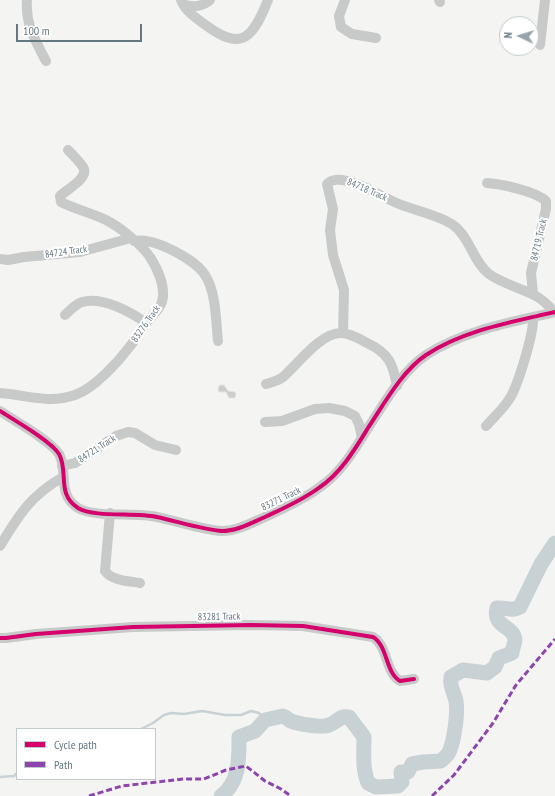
<!DOCTYPE html>
<html>
<head>
<meta charset="utf-8">
<style>
  body { margin:0 }
  #map { position:relative; width:555px; height:796px; overflow:hidden; background:#f4f4f2; font-family:"PT Sans Narrow",sans-serif }
  canvas { display:block }
  .legend { position:absolute; left:16px; top:728px; width:140px; height:52px; box-sizing:border-box; background:#fff; border:1px solid #c1c9cd; margin:0; padding:5px 7px; list-style:none; font-size:12px; color:#647882 }
  .legend li { display:flex; align-items:center; gap:8px; height:20px }
  .legend b { width:20px; border:1px solid #c1c9cd }
  .north { position:absolute; left:499px; top:16px; width:40px; height:40px; box-sizing:border-box; background:#fff; border:1px solid #c1c9cd; border-radius:50%; rotate:274deg; font-size:11px; font-weight:700; line-height:16px; text-align:center; color:#647882 }
  .north::after { content:''; display:block; margin:auto; width:14px; height:18px; background:#96a3a9; clip-path:polygon(50% 0,100% 100%,50% 72%,0 100%) }
  .scale { position:absolute; left:16px; top:24px; width:126px; height:18px; box-sizing:border-box; border:2px solid #647882; border-top:0; padding-left:5px; font-size:12px; line-height:14px; white-space:nowrap; color:#647882; -webkit-text-stroke:3px #fff; paint-order:stroke }
</style>
</head>
<body>
<div id="map">
<canvas width="555" height="796"></canvas>
<ul class="legend">
<li><b style="height:5px;background:#d6006c"></b>Cycle path</li>
<li><b style="height:5px;background:#8e44ad"></b>Path</li>
</ul>
<div class="north">N</div>
<div class="scale">100 m</div>
</div>
<script>
const ctx = document.querySelector('canvas').getContext('2d');
ctx.lineJoin = 'round';
function trace(path, color, width, dash) { ctx.strokeStyle = color; ctx.lineWidth = width; ctx.lineCap = dash ? 'butt' : 'round'; ctx.setLineDash(dash || []); ctx.stroke(path); }
function fill(path, color) { ctx.fillStyle = color; ctx.fill(path, 'evenodd'); }
function drawText(font, color, halo, rows, align = 'center') {
  ctx.font = font + ' "PT Sans Narrow",sans-serif'; ctx.lineWidth = 4; ctx.setLineDash([]); ctx.textBaseline = 'middle'; ctx.strokeStyle = halo; ctx.fillStyle = color; for (const [text, x, y, turn = 0] of rows) {
    ctx.save(); ctx.translate(x, y); ctx.rotate((+turn || 0) * Math.PI / 180); ctx.textAlign = isNaN(turn) ? turn : align; if (halo) ctx.strokeText(text, 0, 0); ctx.fillText(text, 0, 0); ctx.restore();
  }
}
const stream = new Path2D(`
  M 141,729 L 153,723 L 164,715 L 171,713 L 184,714 L 202,711 L 225,715 L 241,715 L 251,711 L 259,713 L 265,720
  M 0,777 L 14,776 L 17,773`);
const river = new Path2D(`
  M 221,796 C 240,782 239,758 239,737 L 255,731 L 265,720 L 283,716 C 286,717 289,720 291,721 C 298,724 322,728 329,725 C 336,723 340,715 349,717 L 364,737 C 364,753 362,768 368,783 L 376,787 L 398,786 L 402,782 L 401,772 L 408,772 L 412,764 L 423,762 L 441,761 C 443,759 446,756 448,754 C 454,744 458,713 456,701 C 454,691 449,687 451,677 L 463,670 L 487,673 L 495,667 L 499,658 L 512,653 C 512,649 515,644 515,640 C 514,625 492,628 497,608 C 507,607 511,612 520,607 L 541,564 L 555,543`);
const building = new Path2D(`
  M 220,385 L 224,385 L 228,391 L 235,392 L 236,394 L 235,398 L 229,398 L 226,392 L 219,392 L 218,389 Z`);
const minor = new Path2D(`
  M 27,0 C 25,24 35,40 46,61
  M 181,0 C 185,11 197,19 207,26 C 243,53 254,35 268,0
  M 345,0 L 339,16 L 341,27 L 352,34 L 376,38
  M 439,0 L 440,2
  M 184,5 C 194,7 202,7 210,0
  M 540,45 L 545,0
  M 487,183 C 501,184 535,191 546,201 L 546,209 L 531,273 L 533,294
  M 134,241 C 147,239 159,244 170,249 C 182,255 197,263 205,275 C 216,291 216,322 218,341
  M 0,259 L 8,260 L 24,257 L 80,252 L 131,238
  M 65,315 C 70,310 76,304 82,302 C 102,296 131,312 146,323
  M 343,333 L 344,290 L 333,255 L 330,230 L 333,209 L 327,184 C 331,179 340,179 347,181 C 365,185 382,197 399,204 C 416,211 439,215 453,225 C 470,237 473,262 489,274 C 503,284 521,288 536,296 C 543,300 549,306 554,312
  M 266,384 C 272,382 278,381 283,377 C 298,364 320,333 341,333 C 350,333 360,339 367,343 C 389,353 393,364 397,386
  M 0,393 C 26,395 49,404 75,395 C 95,388 119,361 131,345 C 137,337 141,329 147,322 C 153,314 162,308 163,297 C 164,284 157,268 150,257 C 141,244 120,227 106,220 C 91,213 75,209 61,202 L 60,196 C 67,189 90,178 83,167 C 79,161 73,155 68,150
  M 0,411 C 14,420 51,441 59,454 C 69,472 56,494 78,508 C 95,518 135,512 157,517 C 176,521 204,530 222,531 C 237,531 251,523 265,517 C 284,508 303,500 320,487 C 341,473 355,449 368,428 C 384,404 402,371 426,355 C 464,330 512,322 555,312
  M 265,422 L 282,421 L 315,409 L 329,408 L 345,411 L 355,416 L 359,424 L 362,438
  M 486,426 C 494,417 504,408 510,398 C 518,385 534,333 533,318
  M 62,466 L 75,463 L 116,436 L 128,432 L 135,433 L 155,445 L 176,450
  M 110,513 L 105,571 C 112,581 130,581 140,583
  M 0,546 C 19,515 30,496 63,477
  M 0,638 L 6,638 L 36,634 L 133,627 L 251,625 L 303,626 L 373,637 C 388,646 385,672 400,681 L 414,679`);
const quiet = new Path2D(`
  M 89,796 L 122,786 L 183,779 L 204,779 L 226,770 L 246,766 L 265,781 L 281,789 L 291,796
  M 432,796 L 454,775 L 493,723 L 516,685 L 555,639`);
const cycleway = new Path2D(`
  M 0,411 C 14,420 51,441 59,454 C 69,472 56,494 78,508 C 95,518 135,512 157,517 C 176,521 204,530 222,531 C 237,531 251,523 265,517 C 284,508 303,500 320,487 C 341,473 355,449 368,428 C 384,404 402,371 426,355 C 464,330 512,322 555,312
  M 0,638 L 6,638 L 36,634 L 133,627 L 251,625 L 303,626 L 373,637 C 388,646 385,672 400,681 L 414,679`);
const streetNames = [
  ["84718 Track",367,190,23],
  ["84719 Track",539,240,-77],
  ["84724 Track",66,252,-8],
  ["83276 Track",146,324,-55],
  ["84721 Track",97,449,-33],
  ["83271 Track",281,499,-26],
  ["83281 Track",219,617,-1]
];
trace(stream, '#c8d2d4', 2.5);
trace(river, '#c8d2d4', 15);
fill(building, '#cccecd');
trace(building, '#e3e3e2', 1);
trace(minor, '#c8caca', 10);
trace(quiet, '#8e44ad', 3, [6, 3]);
trace(cycleway, '#d6006c', 4);
drawText('10px', '#647882', '#fff', streetNames);
</script>
</body>
</html>
